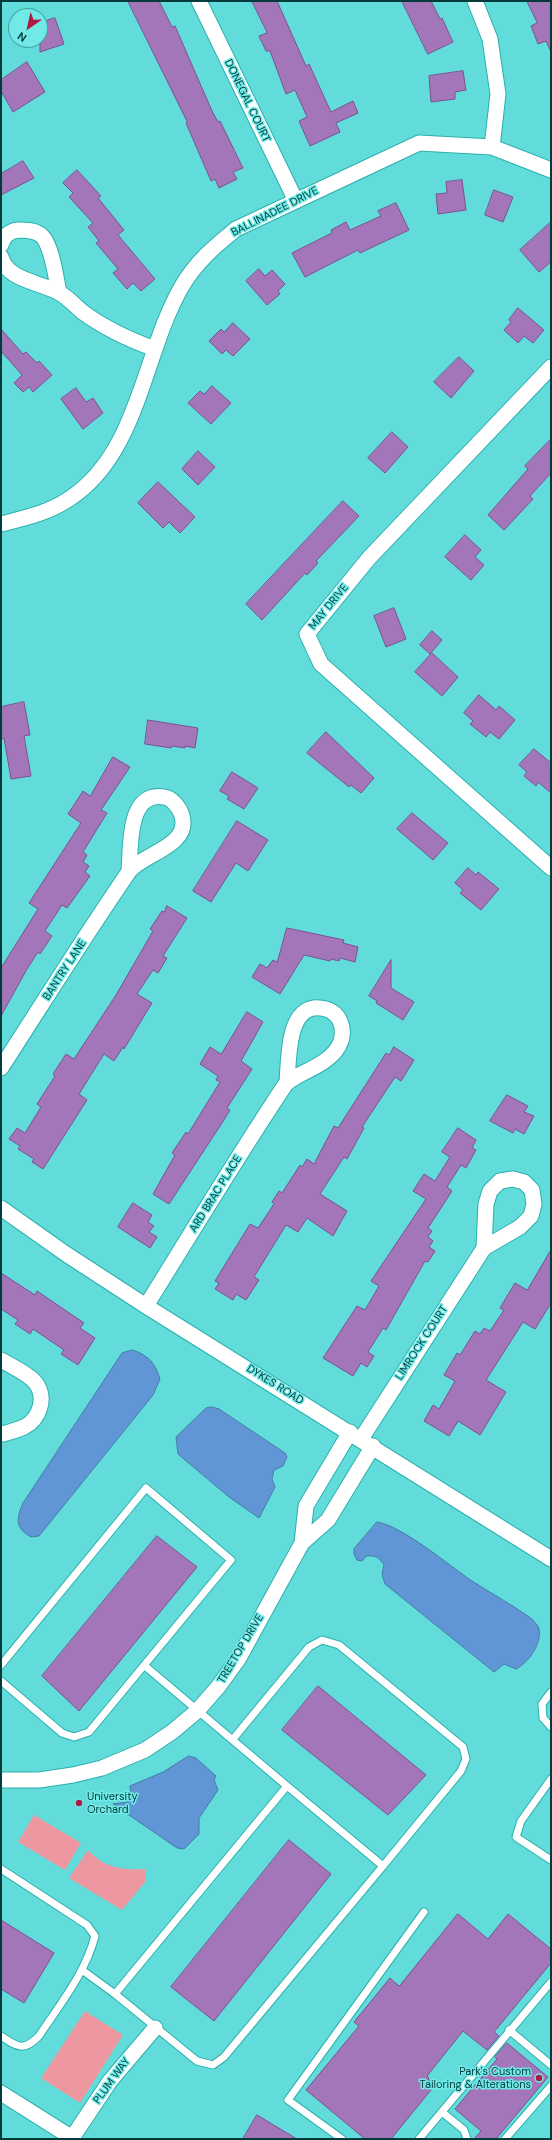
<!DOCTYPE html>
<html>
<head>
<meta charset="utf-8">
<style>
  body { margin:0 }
  #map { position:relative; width:552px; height:2140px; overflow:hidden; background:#62dcda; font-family:"DM Sans",sans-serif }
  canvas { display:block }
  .frame { position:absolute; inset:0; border:2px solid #013b3b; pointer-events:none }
  .north { position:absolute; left:8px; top:8px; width:40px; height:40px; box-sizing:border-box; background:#71eae7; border:1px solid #44a4a2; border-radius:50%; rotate:214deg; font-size:11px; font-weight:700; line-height:16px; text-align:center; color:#013b3b }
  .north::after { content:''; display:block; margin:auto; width:14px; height:18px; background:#ae1a41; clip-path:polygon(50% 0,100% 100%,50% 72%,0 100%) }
</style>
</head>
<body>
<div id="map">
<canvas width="552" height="2140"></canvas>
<div class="frame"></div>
<div class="north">N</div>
</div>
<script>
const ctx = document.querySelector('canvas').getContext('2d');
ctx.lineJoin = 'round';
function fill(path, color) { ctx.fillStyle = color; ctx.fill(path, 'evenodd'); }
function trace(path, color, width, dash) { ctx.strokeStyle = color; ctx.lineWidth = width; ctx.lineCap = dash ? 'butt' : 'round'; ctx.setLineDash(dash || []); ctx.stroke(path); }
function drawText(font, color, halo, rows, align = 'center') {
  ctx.font = font + ' "DM Sans",sans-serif'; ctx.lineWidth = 3; ctx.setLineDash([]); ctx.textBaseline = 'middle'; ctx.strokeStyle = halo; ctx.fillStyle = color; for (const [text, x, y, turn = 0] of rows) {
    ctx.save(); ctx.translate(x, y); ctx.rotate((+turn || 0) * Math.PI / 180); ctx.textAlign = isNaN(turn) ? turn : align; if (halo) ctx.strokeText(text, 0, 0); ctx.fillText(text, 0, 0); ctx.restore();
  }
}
const green = new Path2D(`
  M 34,1815 L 81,1843 L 65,1870 L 18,1842 Z
  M 88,1850 C 104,1868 122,1870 145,1869 L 145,1882 L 122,1910 L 69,1878 Z
  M 85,2011 L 123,2035 L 80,2103 L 41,2078 Z`);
const water = new Path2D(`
  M 133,1350 C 149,1356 155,1363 160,1379 L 153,1395 L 39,1536 L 31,1537 C 15,1528 16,1519 23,1503 L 122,1353 Z
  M 212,1407 L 219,1409 L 285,1453 L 287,1457 L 283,1466 L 274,1470 L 272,1479 L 275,1487 L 259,1518 L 229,1497 L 178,1454 L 176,1437 L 206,1408 Z
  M 377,1522 C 401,1525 450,1566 472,1581 C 492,1594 513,1605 532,1619 C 534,1622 538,1625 539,1629 C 542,1644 528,1663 516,1669 L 504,1664 L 494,1672 L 385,1584 L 382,1574 L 384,1565 C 379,1557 375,1555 366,1556 L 362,1561 L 357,1560 L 354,1554 L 354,1549 Z
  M 189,1756 L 196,1758 L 216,1776 L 214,1780 L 218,1790 L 199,1818 L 199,1834 L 184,1849 L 177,1848 L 113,1804 L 127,1802 L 131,1796 L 130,1786 L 163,1772 Z`);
const building = new Path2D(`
  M 128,1 L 159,1 L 172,27 L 175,26 L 212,111 L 218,122 L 220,121 L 243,168 L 233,172 L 237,179 L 219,188 L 215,179 L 211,181 L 186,123 L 187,122 Z
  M 252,1 L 277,1 L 306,66 L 309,64 L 331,112 L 353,101 L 358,113 L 336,123 L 340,132 L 310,146 L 299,121 L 307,117 L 295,90 L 286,94 L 270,51 L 266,51 L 259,36 L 267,33 Z
  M 402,1 L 431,1 L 440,19 L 442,18 L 453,42 L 428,54 Z
  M 527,1 L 551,1 L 551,52 L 546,41 L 538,44 L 531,26 L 537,23 Z
  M 55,18 L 64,44 L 40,52 L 40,23 Z
  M 27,62 L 45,92 L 13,112 L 1,91 L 1,80 Z
  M 463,71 L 466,90 L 455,92 L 455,99 L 431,102 L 429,76 Z
  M 23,161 L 34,178 L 1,195 L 1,174 Z
  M 77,170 L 101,196 L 98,198 L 124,230 L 118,235 L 155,279 L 141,291 L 133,283 L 127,289 L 113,273 L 118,269 L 96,243 L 99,241 L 88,227 L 93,223 L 69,197 L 73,193 L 63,183 Z
  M 462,180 L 466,210 L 438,214 L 436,194 L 447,193 L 446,182 Z
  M 494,190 L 513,197 L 503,222 L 485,215 Z
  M 396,203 L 409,230 L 360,253 L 358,250 L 305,277 L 292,253 L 332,233 L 331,230 L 346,222 L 350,230 L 381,216 L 378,211 Z
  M 551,222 L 551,262 L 539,272 L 520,250 Z
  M 259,269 L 265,276 L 272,270 L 285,284 L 278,291 L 280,294 L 267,305 L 246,281 Z
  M 518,308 L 544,330 L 533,343 L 524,336 L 518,343 L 504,330 L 511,322 L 509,320 Z
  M 233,323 L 250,339 L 233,356 L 226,350 L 222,354 L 209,341 L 221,329 L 224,332 Z
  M 1,329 L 23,354 L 26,352 L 37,363 L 39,361 L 52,375 L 33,392 L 29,387 L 23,392 L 14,383 L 22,375 L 1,351 Z
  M 459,357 L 474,371 L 451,398 L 434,382 Z
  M 212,386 L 231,403 L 211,424 L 188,403 L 200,391 L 204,394 Z
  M 76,388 L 86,402 L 93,398 L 103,413 L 83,429 L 61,399 Z
  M 392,432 L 408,447 L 385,473 L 368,458 Z
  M 551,439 L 551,473 L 530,496 L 533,499 L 504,530 L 488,515 L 528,469 L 525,466 Z
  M 198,451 L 215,467 L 198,485 L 182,469 Z
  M 158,482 L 195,517 L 180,533 L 169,522 L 163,528 L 138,503 Z
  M 343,501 L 359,516 L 316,561 L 318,563 L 307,575 L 305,573 L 262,620 L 246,604 Z
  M 465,535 L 481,550 L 475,557 L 484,565 L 471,580 L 445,557 Z
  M 394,608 L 406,639 L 386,647 L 374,616 Z
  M 432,631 L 442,640 L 430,654 L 420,645 Z
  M 432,653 L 458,677 L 442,696 L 415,672 Z
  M 479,695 L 496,710 L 499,706 L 515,720 L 499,739 L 490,732 L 486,737 L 470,724 L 473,721 L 464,713 Z
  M 24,702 L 30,735 L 24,736 L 31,776 L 11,779 L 4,738 L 1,739 L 1,707 Z
  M 148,720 L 198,728 L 195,748 L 185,746 L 185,748 L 172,746 L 171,748 L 145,744 Z
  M 326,732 L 374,778 L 361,793 L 351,785 L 349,787 L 307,753 Z
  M 534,749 L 551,763 L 551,793 L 538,782 L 536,786 L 524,776 L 527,772 L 519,765 Z
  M 113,757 L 130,767 L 101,810 L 107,813 L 83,852 L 87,855 L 83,862 L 89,866 L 85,872 L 90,876 L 67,908 L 62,905 L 45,931 L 52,936 L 40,954 L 38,952 L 27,969 L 1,1016 L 1,968 L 38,909 L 29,903 L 81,823 L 68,814 L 83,791 L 90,796 Z
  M 232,772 L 258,788 L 244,809 L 227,799 L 229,796 L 220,791 Z
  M 412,813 L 448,843 L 433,860 L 397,829 Z
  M 237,821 L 268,840 L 248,871 L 236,863 L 211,902 L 193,891 Z
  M 468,868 L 476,875 L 478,872 L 499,889 L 481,910 L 460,893 L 463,890 L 455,883 Z
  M 167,906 L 187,918 L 163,956 L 167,958 L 158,973 L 153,970 L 137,994 L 152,1003 L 124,1049 L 123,1047 L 114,1061 L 104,1054 L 79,1094 L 87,1100 L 43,1169 L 32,1162 L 34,1159 L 18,1149 L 20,1146 L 9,1139 L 17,1128 L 25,1133 L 41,1107 L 37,1104 L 55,1076 L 53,1074 L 66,1054 L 74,1059 L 116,995 L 153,931 L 150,929 L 162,911 L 164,912 Z
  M 287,928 L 344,940 L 343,943 L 358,947 L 355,962 L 340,958 L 339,961 L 331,959 L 330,961 L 304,955 L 280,994 L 252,977 L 260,964 L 267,968 L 273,960 L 277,962 Z
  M 391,960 L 391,988 L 414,1002 L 403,1020 L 376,1003 L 377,1001 L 369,996 Z
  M 247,1012 L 263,1022 L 241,1061 L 252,1069 L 227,1108 L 230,1110 L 222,1123 L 169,1204 L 153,1194 L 175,1155 L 172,1153 L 186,1132 L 188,1134 L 220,1082 L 216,1080 L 218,1076 L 200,1064 L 210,1047 L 221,1054 Z
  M 394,1047 L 414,1060 L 401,1081 L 395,1077 L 362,1127 L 364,1128 L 347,1159 L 344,1157 L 320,1194 L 347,1211 L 333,1236 L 307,1218 L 298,1232 L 286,1225 L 254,1277 L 259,1280 L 246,1300 L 236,1294 L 233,1300 L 215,1289 L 219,1283 L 215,1281 L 250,1224 L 258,1228 L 274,1204 L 272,1202 L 279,1191 L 282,1193 L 300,1165 L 302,1167 L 307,1159 L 314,1164 L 334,1126 L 338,1128 L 386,1053 L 389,1055 Z
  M 507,1095 L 528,1106 L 524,1112 L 534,1116 L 524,1134 L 515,1129 L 513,1133 L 490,1121 Z
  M 458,1128 L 476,1140 L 472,1148 L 476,1150 L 466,1168 L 461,1165 L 447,1187 L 452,1191 L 428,1228 L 432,1231 L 428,1237 L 433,1241 L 429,1247 L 435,1251 L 428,1262 L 425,1261 L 386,1330 L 383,1328 L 368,1352 L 374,1356 L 367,1367 L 361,1363 L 353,1376 L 323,1358 L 357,1306 L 365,1310 L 379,1286 L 371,1281 L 426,1199 L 413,1191 L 424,1174 L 435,1181 L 450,1157 L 442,1152 Z
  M 133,1203 L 152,1215 L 148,1222 L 154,1226 L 149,1232 L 157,1237 L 150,1248 L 118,1227 Z
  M 551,1250 L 551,1303 L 535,1329 L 523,1322 L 486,1380 L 506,1392 L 480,1435 L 458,1421 L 449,1436 L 424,1421 L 433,1405 L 439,1409 L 455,1381 L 444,1375 L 457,1353 L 460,1355 L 475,1331 L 480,1334 L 484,1328 L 490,1331 L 504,1310 L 500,1308 L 515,1283 L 527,1290 Z
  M 1,1273 L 35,1295 L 37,1291 L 84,1323 L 80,1328 L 95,1338 L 78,1365 L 61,1354 L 64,1350 L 33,1329 L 30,1334 L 15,1324 L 18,1320 L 1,1309 Z
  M 157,1536 L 197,1567 L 79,1711 L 42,1676 Z
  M 318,1686 L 426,1775 L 388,1815 L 282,1730 Z
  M 289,1840 L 331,1874 L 214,2021 L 171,1987 Z
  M 458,1914 L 488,1939 L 508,1914 L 551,1949 L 551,1963 L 494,2032 L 499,2036 L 487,2050 L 463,2031 L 427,2076 L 429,2078 L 428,2079 L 435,2085 L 391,2139 L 365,2139 L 306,2090 L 359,2026 L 354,2022 L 390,1978 L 399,1986 Z
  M 1,1920 L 54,1953 L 24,2003 L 1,1989 Z
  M 507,2043 L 548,2077 L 496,2139 L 474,2139 L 481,2131 L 455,2109 L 497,2059 L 495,2057 Z
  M 257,2115 L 297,2139 L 243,2139 Z`);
const service = new Path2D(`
  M 1,1665 L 146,1488 L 231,1560 L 89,1732 L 74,1737 L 62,1733 L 1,1681
  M 145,1666 L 287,1786
  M 551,1692 L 542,1704 L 543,1718 L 551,1727
  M 233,1739 L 309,1647 L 322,1640 L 339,1645 L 463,1747 L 466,1759 L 461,1771 L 383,1866
  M 551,1779 L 521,1821 L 516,1837 L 551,1860
  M 1,1869 L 87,1925 L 95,1936 C 85,1974 60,2004 39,2036 C 24,2052 17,2047 1,2036
  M 82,1970 L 115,1994 L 197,2061 L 213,2065 L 224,2057 L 383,1866 L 287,1786 L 115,1994
  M 509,2030 L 551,2065
  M 442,2112 L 464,2130 L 467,2139
  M 342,2139 L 288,2100 L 424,1912
  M 419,2139 L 551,1982
  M 505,2139 L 551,2086`);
const minor = new Path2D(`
  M 199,1 L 296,201
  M 475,1 L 490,39 L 498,94 L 492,147
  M 1,245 C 3,237 9,231 18,230 C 25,230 36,230 42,236 C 52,246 56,278 59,293
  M 1,257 C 7,280 39,282 58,292 C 68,297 76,307 84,313 C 106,329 130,340 155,349
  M 551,367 L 369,558 L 307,634 L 321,664 L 551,868
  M 1,524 C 25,518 48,513 69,499 C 139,454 143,353 182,286 C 196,262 215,246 236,229 L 419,143 L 492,147 L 551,170
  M 1,1068 C 43,1003 84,937 128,873 C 140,854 191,847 182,816 C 180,808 172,798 164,797 C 127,791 131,847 129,871
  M 1,1208 L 66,1254 L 146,1306 L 551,1559
  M 146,1306 C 192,1232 237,1157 285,1085 C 288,1081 293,1079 297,1076 C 313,1068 335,1059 341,1041 C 345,1028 340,1013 326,1009 C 286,998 289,1060 287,1083
  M 1,1360 C 11,1366 27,1373 35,1382 C 47,1397 40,1419 24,1427 C 17,1430 10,1432 3,1434 L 1,1433
  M 361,1439 L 484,1248 L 520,1227 L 531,1216 L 534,1204 L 532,1190 L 524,1182 L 513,1179 L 500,1181 L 490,1191 L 486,1204 L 484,1248
  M 302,1543 L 306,1506 L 350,1432
  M 1,1780 L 39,1780 L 73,1775 L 102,1768 L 145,1750 L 172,1732 L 197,1711 L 218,1687 L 239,1658 L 302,1543 L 328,1520 L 373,1446
  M 1,2093 L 74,2139
  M 72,2138 L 110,2081 L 155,2028`);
const markers = [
  [79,1803,4,"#ae1a41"],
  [539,2078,4,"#ae1a41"]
];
const streetNames = [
  ["DONEGAL COURT",247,101,64],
  ["BALLINADEE DRIVE",275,212,-27],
  ["MAY DRIVE",329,607,-51],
  ["BANTRY LANE",65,970,-57],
  ["ARD BRAC PLACE",216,1194,-58],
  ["LIMROCK COURT",422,1343,-57],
  ["DYKES ROAD",275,1385,32],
  ["TREETOP DRIVE",241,1649,-59],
  ["PLUM WAY",112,2081,-54]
];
const poiNames = [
  ["University",87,1797],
  ["Orchard",87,1810],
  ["Park's Custom",531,2072,"right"],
  ["Tailoring & Alterations",531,2085,"right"]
];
fill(green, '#ed98a0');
fill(water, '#6096d6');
trace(water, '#447ba8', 1);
fill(building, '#a276b9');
trace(building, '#7c5191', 1);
trace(service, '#2ab0ae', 9);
trace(minor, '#2ab0ae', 17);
trace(service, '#fff', 7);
trace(minor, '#fff', 15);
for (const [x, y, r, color] of markers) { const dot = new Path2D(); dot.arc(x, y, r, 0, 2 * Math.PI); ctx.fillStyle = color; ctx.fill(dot); trace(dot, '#71eae7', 1.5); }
drawText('11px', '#013b3b', '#71eae7', streetNames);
drawText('11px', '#013b3b', '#71eae7', poiNames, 'left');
</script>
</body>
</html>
